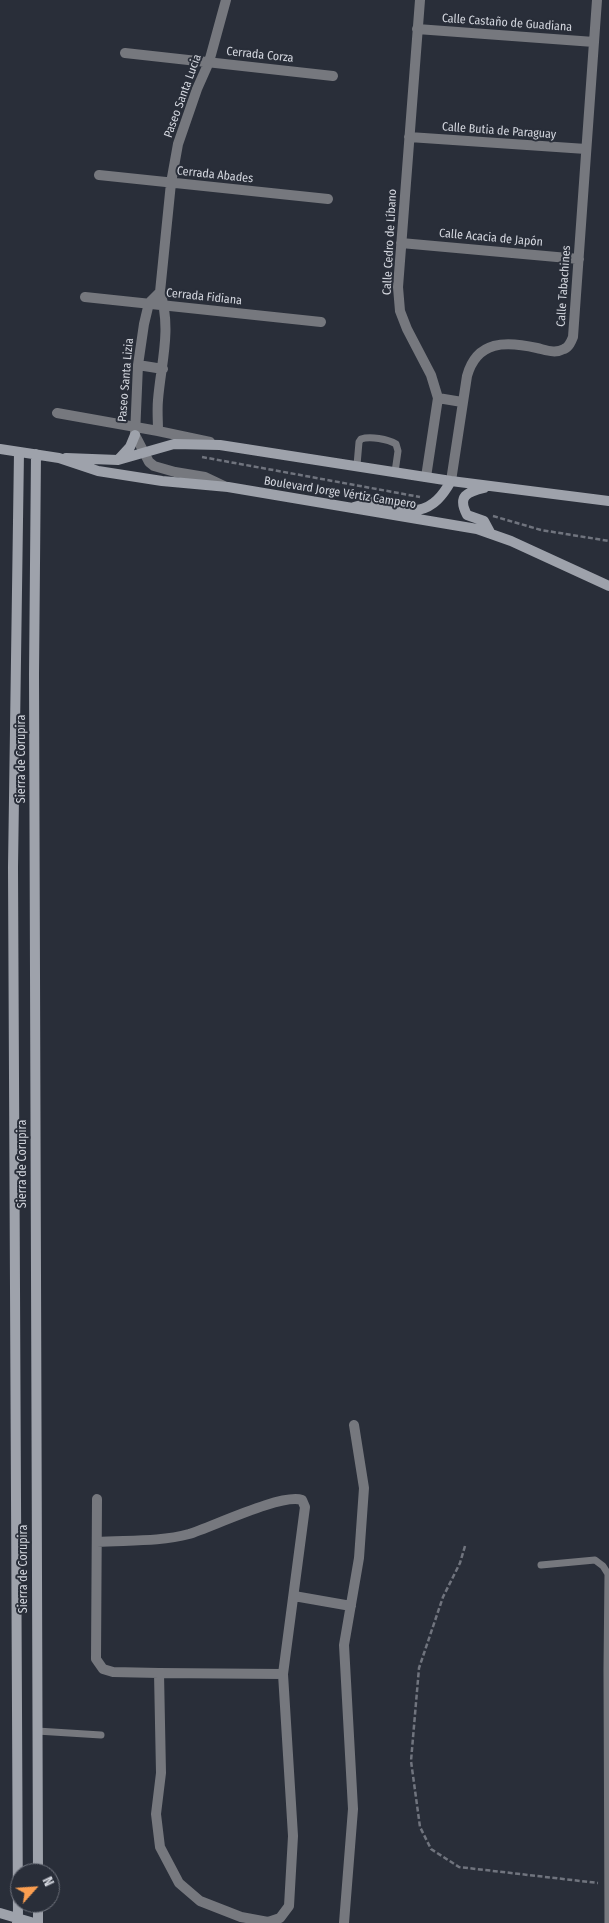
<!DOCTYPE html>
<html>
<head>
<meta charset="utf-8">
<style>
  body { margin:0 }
  #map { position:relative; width:609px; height:1923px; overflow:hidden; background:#292e39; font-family:"Fira Sans Condensed",sans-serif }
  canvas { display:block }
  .north { position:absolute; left:10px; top:1863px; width:50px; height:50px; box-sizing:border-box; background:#292e39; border:1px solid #6d717b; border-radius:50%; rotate:64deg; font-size:14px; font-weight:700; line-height:20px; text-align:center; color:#d3d6de }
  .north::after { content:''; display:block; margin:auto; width:18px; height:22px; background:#fb9e50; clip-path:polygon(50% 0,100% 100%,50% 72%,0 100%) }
</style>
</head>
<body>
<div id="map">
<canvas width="609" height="1923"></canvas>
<div class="north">N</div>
</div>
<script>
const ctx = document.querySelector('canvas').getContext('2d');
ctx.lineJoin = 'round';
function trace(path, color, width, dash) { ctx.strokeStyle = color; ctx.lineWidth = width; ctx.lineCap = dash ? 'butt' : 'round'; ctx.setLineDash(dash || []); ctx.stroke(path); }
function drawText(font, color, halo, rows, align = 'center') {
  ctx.font = font + ' "Fira Sans Condensed",sans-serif'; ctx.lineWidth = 4; ctx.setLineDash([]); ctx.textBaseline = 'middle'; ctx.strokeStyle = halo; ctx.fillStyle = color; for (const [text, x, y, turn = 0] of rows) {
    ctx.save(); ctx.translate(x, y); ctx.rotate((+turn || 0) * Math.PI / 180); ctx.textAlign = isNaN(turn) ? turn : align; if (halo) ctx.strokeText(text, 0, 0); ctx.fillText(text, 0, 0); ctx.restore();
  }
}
const path = new Path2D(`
  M 202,457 L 420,497
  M 493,516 L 541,530 L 609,541
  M 465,1546 L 460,1563 L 443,1597 L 419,1668 L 411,1761 L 420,1827 L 431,1849 L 459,1867 L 598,1883`);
const lane = new Path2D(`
  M 357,465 L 359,442 L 361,439 C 370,436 388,439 396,444 L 398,451 L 395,472
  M 541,1565 L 595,1560 L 603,1566 L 608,1574 L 607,1669 L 608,1923
  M 37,1731 L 101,1735`);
const street = new Path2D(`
  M 420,0 L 398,287 L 400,311 L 407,329 L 431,375 L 438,398 L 426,477
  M 417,29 L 594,42
  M 125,53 L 333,76
  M 409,137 L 586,149
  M 99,175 L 328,199
  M 401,243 L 579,259
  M 160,292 L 149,303 L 144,324 L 138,365 L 135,435 L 149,462 L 154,466 L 175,472 L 205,477 L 224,486
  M 85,297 L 321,322
  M 138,365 L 163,369
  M 438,398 L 462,402
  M 57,413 L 158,431 L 210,442
  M 158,431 C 158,420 157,410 158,400 C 161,363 172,329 160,292 L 171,183 L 178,144 L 197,89 L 209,62 L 226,0
  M 451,481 L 467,376 C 477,340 506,341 537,348 C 546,350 555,354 564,349 C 569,347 571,342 573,337 L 597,0
  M 97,1499 L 96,1659 L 103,1669 L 113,1672 L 159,1673 L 283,1674
  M 97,1542 C 127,1540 160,1542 189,1534 C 212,1527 282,1493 302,1500 L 305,1507 L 283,1674 L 293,1836 L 289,1906 L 280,1918 L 268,1922 L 241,1917 L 200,1901 L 179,1883 L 160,1847 L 156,1814 L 161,1773 L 159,1673
  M 294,1596 L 351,1606
  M 344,1923 L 353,1809 L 344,1645 L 359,1558 L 364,1488 L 354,1425`);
const secondary = new Path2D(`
  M 0,449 L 59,458 L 98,471 L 162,481 L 228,487 L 477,529 L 511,541 L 609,586
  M 36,454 L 34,674 L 38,1873
  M 66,458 L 118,460 L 174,444 L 220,445 L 451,481 L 609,501
  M 119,459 L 130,447 L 135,435
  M 484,488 C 467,492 457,496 467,515 L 484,521 L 491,534
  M 354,507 L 372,502 L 418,510 C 434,507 443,495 451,481
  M 38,1903 L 38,1923
  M 0,1913 L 34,1923
  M 17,1923 L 18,1919 L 13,867 L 19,452`);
const streetNames = [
  ["Calle Castaño de Guadiana",507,23,4],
  ["Cerrada Corza",260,55,6],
  ["Paseo Santa Lucia",183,96,-70],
  ["Calle Butia de Paraguay",499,131,4],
  ["Cerrada Abades",215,175,6],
  ["Calle Acacia de Japón",491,238,5],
  ["Calle Cedro de Líbano",390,242,-87],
  ["Calle Tabachines",564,286,-86],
  ["Cerrada Fidiana",204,297,6],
  ["Paseo Santa Lizia",126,380,-85],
  ["Boulevard Jorge Vértiz Campero",340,493,9],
  ["Sierra de Corupira",22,759,-90],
  ["Sierra de Corupira",23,1164,-90],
  ["Sierra de Corupira",24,1569,-90]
];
trace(path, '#70747e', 2.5, [5, 2.5]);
trace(lane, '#76787e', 7);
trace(street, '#76787e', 10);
trace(secondary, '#9ea2ab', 10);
drawText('12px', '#d3d6de', '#292e39', streetNames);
</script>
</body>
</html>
